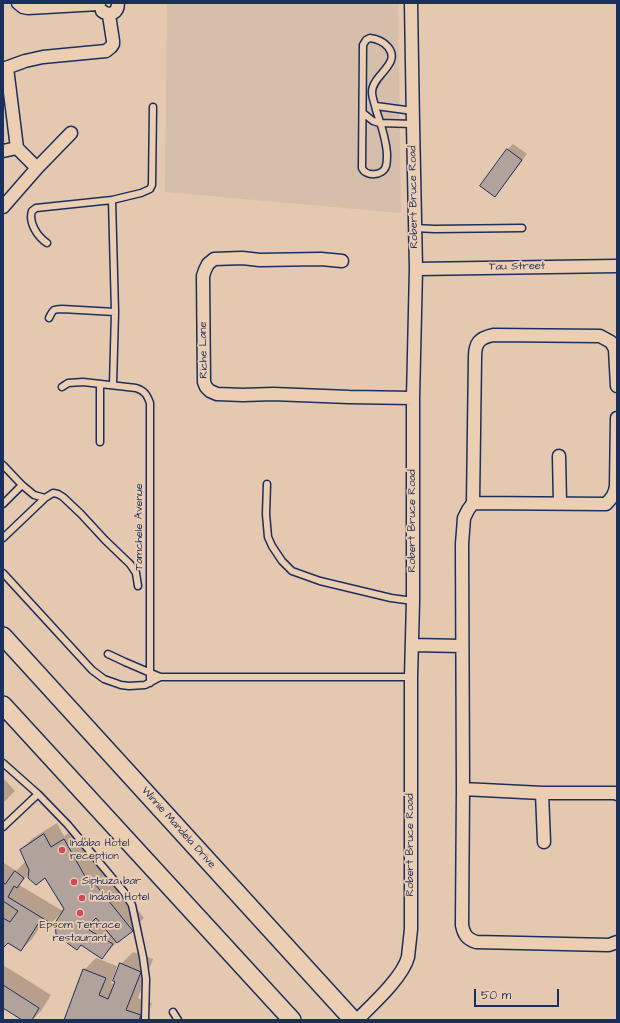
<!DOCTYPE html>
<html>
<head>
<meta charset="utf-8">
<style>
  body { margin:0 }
  #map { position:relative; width:620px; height:1023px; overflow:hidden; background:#e4c9b0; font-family:"Architects Daughter",sans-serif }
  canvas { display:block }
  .frame { position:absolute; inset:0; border:4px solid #1b2f5e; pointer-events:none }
  .scale { position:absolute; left:474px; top:989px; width:85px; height:18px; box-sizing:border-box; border:2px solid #1b2f5e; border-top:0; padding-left:5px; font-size:12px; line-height:14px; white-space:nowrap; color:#1b2f5e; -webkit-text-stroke:3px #eccfb3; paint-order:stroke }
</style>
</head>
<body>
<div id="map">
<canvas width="620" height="1023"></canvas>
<div class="frame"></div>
<div class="scale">50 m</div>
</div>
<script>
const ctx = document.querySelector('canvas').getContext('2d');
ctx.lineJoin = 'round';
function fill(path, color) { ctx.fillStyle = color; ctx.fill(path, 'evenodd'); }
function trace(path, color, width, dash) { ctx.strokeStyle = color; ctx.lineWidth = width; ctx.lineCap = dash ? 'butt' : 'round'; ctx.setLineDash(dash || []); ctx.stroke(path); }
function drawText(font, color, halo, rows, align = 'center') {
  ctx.font = font + ' "Architects Daughter",sans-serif'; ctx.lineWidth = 3.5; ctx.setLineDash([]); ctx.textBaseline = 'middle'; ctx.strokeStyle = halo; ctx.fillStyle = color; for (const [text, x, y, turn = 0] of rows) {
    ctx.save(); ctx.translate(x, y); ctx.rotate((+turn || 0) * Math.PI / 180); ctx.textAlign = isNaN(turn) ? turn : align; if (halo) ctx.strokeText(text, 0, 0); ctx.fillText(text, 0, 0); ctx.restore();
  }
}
const built = new Path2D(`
  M 167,3 L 398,3 L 401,213 L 165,192 Z`);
const shadow = new Path2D(`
  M 513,144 L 527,154 L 501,189 L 495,195 L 507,150 Z
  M 3,778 L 15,791 L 3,803 Z
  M 57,823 L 64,836 L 76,828 L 104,875 L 108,872 L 144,918 L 132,930 L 117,942 L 102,957 L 60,914 L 47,928 L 41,925 L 33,938 L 21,950 L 9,942 L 3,948 L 3,864 L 4,863 L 16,871 L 26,861 L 21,850 L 33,838 ZM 29,874 L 45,877 L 65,909 L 63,911 L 19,885 Z
  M 133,952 L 153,959 L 138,998 L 152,1003 L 145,1020 L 65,1020 L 84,970 L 96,958 L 117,966 L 111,983 L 115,984 L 121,964 Z
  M 3,965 L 51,995 L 41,1011 L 32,1020 L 24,1020 L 3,1007 Z`);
const building = new Path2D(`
  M 507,149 L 522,160 L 495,197 L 480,186 Z
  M 44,834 L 51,847 L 64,839 L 91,887 L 95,884 L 133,931 L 117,943 L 96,918 L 93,921 L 89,930 L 113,944 L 102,959 L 81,945 L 77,950 L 63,940 L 56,934 L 55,923 L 64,909 L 45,878 L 36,885 L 28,878 L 29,870 L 20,850 Z
  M 15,871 L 24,878 L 17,888 L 14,886 L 8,897 L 52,924 L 48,929 L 38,924 L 21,951 L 8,943 L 3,948 L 3,918 L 10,922 L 18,911 L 3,901 L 3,883 L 5,884 Z
  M 120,963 L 141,972 L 126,1010 L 141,1015 L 139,1020 L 64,1020 L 83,969 L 106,978 L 99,995 L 108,999 L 115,982 L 113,981 Z
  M 3,985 L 39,1008 L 32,1020 L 22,1020 L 3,1008 Z`);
const lane = new Path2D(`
  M 370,38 C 378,39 383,41 388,47 C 402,64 372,75 372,92 C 372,98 375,104 376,110 C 381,124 386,139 387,154 C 387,158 387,163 386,166 C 383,176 366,177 362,168 L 363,45 L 366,40 Z
  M 376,106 L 413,111
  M 363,113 L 373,121 L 380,123 L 413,124
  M 112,200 L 115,312 L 113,385
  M 415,228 L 434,229 L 522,228
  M 47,243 C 38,237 28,223 32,211 L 36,208 L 112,200 L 141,193 L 150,189 L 152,185 L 153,107
  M 49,318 C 53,310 53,309 62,309 L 115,312
  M 62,387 L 68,383 L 83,382 L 136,388 C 145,391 147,395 150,403 L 150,683
  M 100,442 L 100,384
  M 3,465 L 22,485
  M 267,484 L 266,514 L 268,537 L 272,546 L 282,561 L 292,571 L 320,581 L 391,598 L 413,601
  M 3,504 L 22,485 L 34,495 L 45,498
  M 3,538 L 45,498 L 53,493 L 58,494 L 63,497 L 81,514 L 105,540 L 130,564 L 136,573 L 138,586
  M 3,573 L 92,670 L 104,679 L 121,685 L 129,686 L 145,685 L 160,677
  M 108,654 L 125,662 L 160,677 L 411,677
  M 3,763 L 38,794 L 68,825 L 124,892 L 132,905 L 143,957 L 146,979 L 145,1020
  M 3,827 L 38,794
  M 173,1012 L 178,1020`);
const street = new Path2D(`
  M 18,3 L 23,7 L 28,8 L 99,4
  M 102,11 C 110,17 118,13 118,3
  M 7,68 L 17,148 L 37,168
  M 3,69 L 25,61 L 43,57 L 106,51 L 111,47 L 113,44 L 113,41 L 109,15
  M 3,151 L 17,148
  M 3,207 L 37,168 L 71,133
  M 342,261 L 321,259 L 260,260 L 242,258 L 214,259 L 208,264 L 205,270 L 203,276 L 204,382 L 206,387 L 210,391 L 217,394 L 243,395 L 273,394 L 349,397 L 413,398
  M 416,269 L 617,266
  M 617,386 L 615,349 L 611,342 L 600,336 L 493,335 C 479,338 475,343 475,357 L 473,503 L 468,510 L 464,518 L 462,544 L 463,789 L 462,925 C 464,935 467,939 476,942 L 609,945 L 617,942
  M 559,456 L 560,503
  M 473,503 L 606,504 C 612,498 615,494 616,486 L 617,418
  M 412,645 L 462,646
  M 463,789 L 542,793 L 615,793 L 617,794
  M 542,793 L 544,842
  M 357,1020 C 372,1005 403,977 408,957 C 409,948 410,939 411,929 L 411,677 L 413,601 L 413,398 L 416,269 L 413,124 L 411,3`);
const secondary = new Path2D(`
  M 3,636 L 353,1020
  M 3,705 L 292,1020`);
const markers = [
  [62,850,4,"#d1495b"],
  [74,882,4,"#d1495b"],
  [82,898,4,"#d1495b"],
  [80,913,4,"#d1495b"]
];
const streetNames = [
  ["Robert Bruce Road",414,197,-91],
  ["Tau Street",517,267,-1],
  ["Riche Lane",204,350,-91],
  ["Robert Bruce Road",413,521,-90],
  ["Tamchele Avenue",140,527,-90],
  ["Winnie Mandela Drive",178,828,48],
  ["Robert Bruce Road",411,845,-90]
];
const poiNames = [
  ["Indaba Hotel",70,844],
  ["reception",70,857],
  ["Siphuza bar",82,882],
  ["Indaba Hotel",90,898],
  ["Epsom Terrace",80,926,"center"],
  ["restaurant",80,939,"center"]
];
fill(built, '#d5beaa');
fill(shadow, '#0003');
fill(building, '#b1a39b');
trace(building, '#1b2f5e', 1);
trace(lane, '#1b2f5e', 9);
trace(street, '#1b2f5e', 15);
trace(secondary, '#1b2f5e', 20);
trace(lane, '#eccfb3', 6);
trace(street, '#eccfb3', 12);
trace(secondary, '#eccfb3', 17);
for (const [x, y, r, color] of markers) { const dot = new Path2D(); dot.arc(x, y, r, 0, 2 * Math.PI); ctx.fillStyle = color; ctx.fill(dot); trace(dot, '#eccfb3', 1.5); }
drawText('11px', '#1b2f5e', '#eccfb3', streetNames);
drawText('11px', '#1b2f5e', '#eccfb3', poiNames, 'left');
</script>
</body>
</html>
